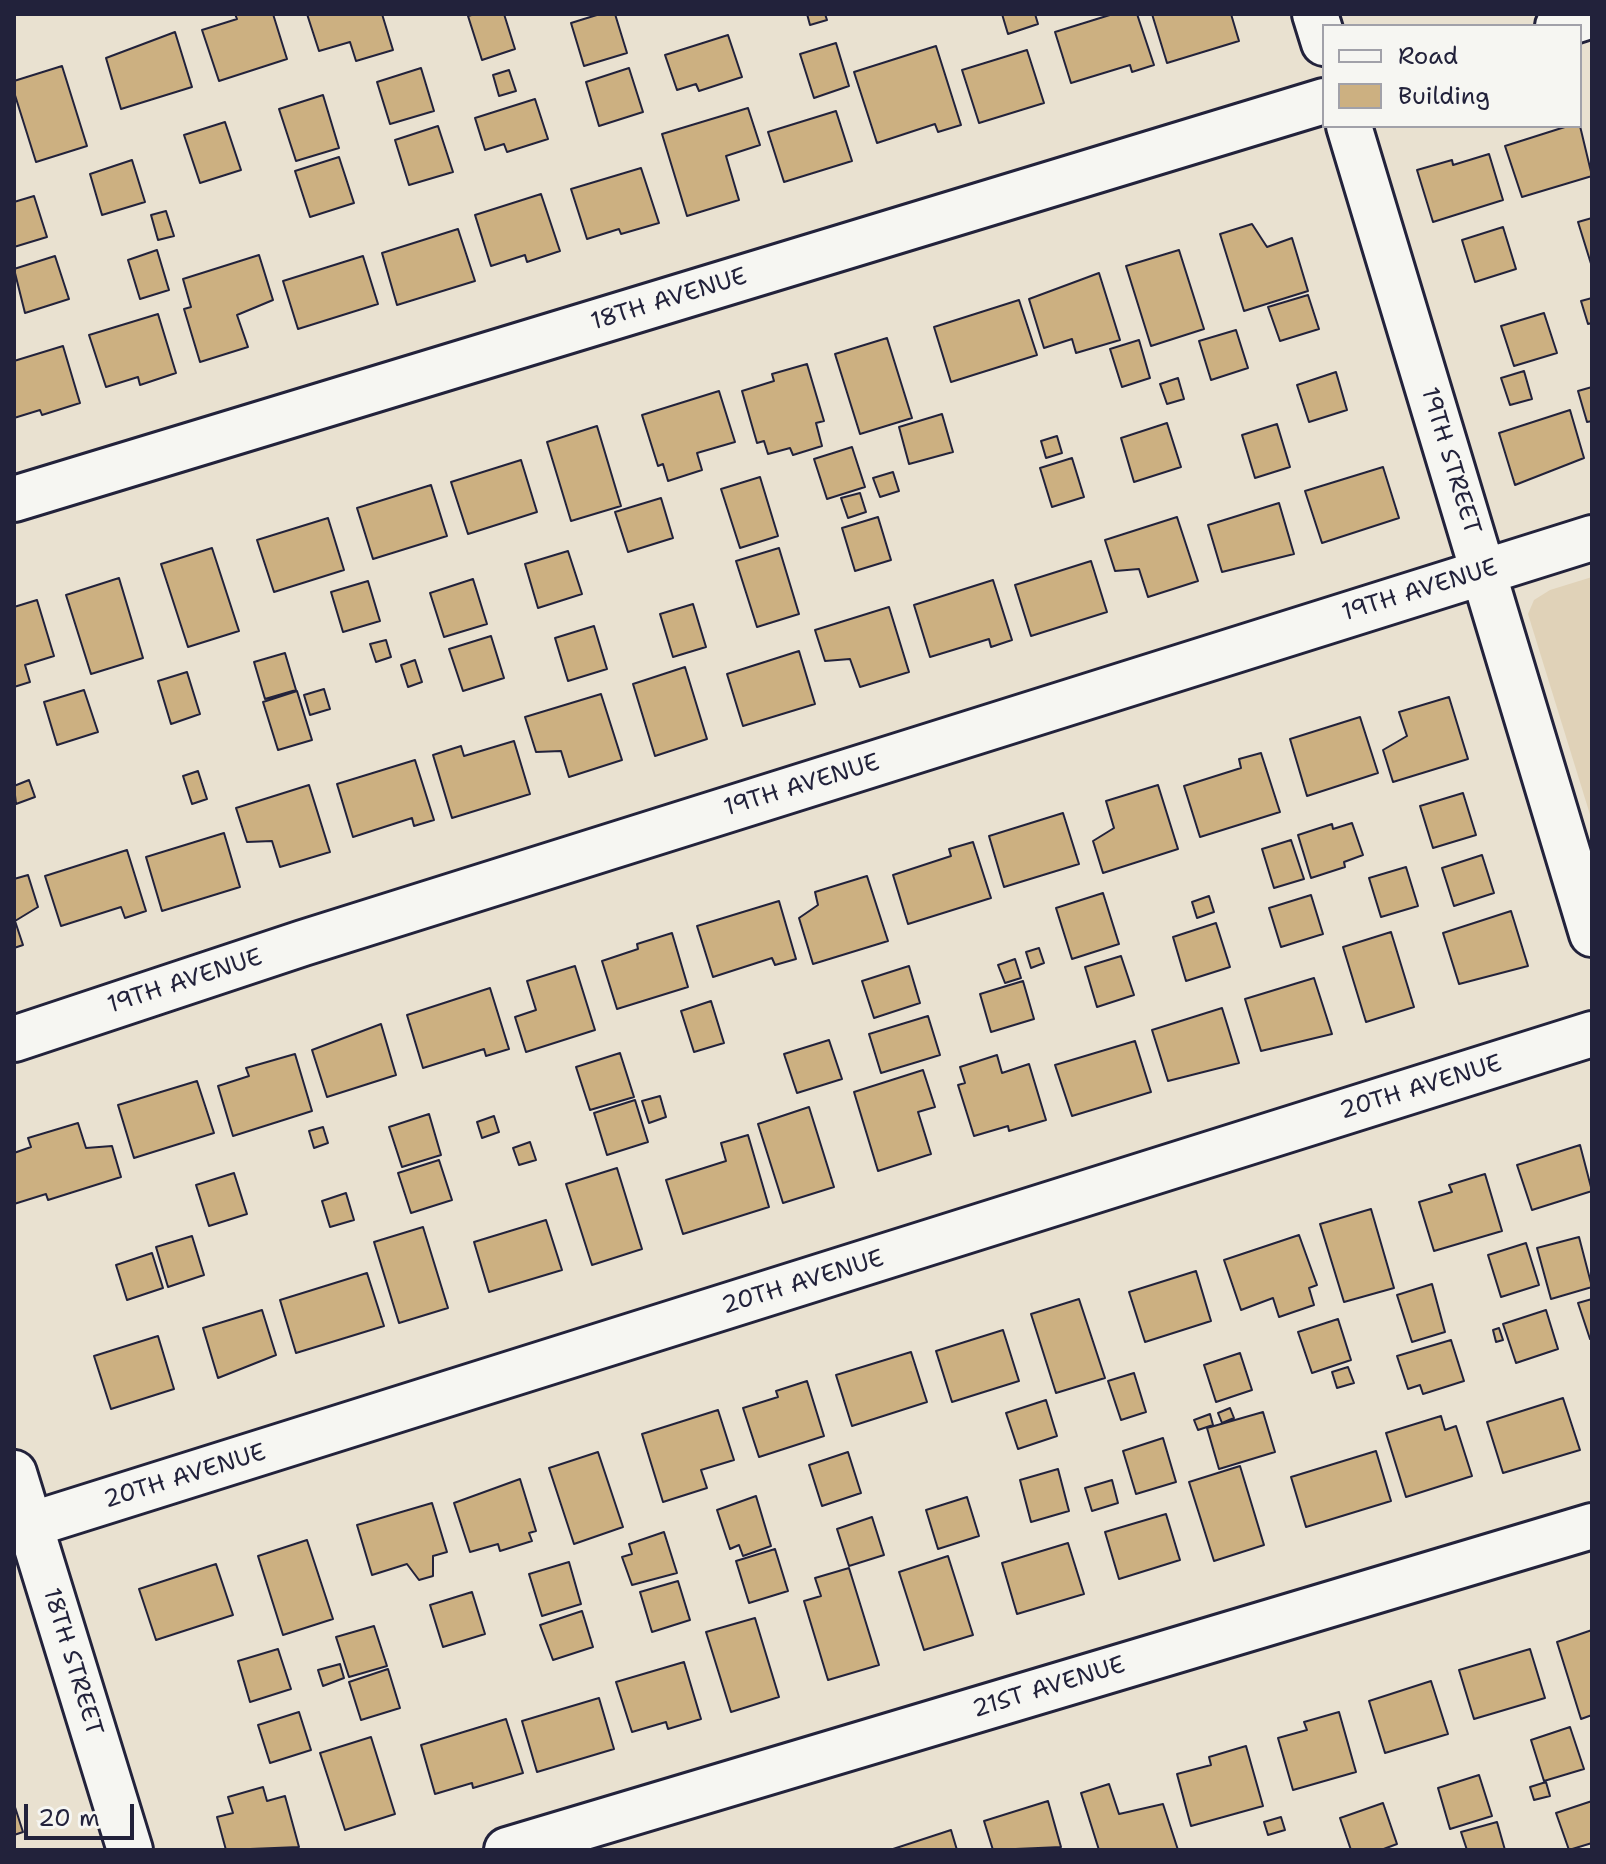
<!DOCTYPE html>
<html>
<head>
<meta charset="utf-8">
<style>
  body { margin:0 }
  #map { position:relative; width:1606px; height:1864px; overflow:hidden; background:#e9e1d0; font-family:"Shantell Sans",sans-serif }
  canvas { display:block }
  .frame { position:absolute; inset:0; border:16px solid #22223b; pointer-events:none }
  .legend { position:absolute; left:1322px; top:24px; width:260px; height:104px; box-sizing:border-box; background:#f6f6f2; border:2px solid #a1a1a9; margin:0; padding:10px 14px; list-style:none; font-size:24px; color:#22223b }
  .legend li { display:flex; align-items:center; gap:16px; height:40px }
  .legend b { width:40px; border:2px solid #a1a1a9 }
  .scale { position:absolute; left:24px; top:1804px; width:110px; height:36px; box-sizing:border-box; border:4px solid #22223b; border-top:0; padding-left:10px; font-size:24px; line-height:28px; white-space:nowrap; color:#22223b; -webkit-text-stroke:6px #f6f6f2; paint-order:stroke }
</style>
</head>
<body>
<div id="map">
<canvas width="1606" height="1864"></canvas>
<div class="frame"></div>
<ul class="legend">
<li><b style="height:10px;background:#f6f6f2"></b>Road</li>
<li><b style="height:22px;background:#ccb081"></b>Building</li>
</ul>
<div class="scale">20 m</div>
</div>
<script>
const ctx = document.querySelector('canvas').getContext('2d');
ctx.lineJoin = 'round';
function fill(path, color) { ctx.fillStyle = color; ctx.fill(path, 'evenodd'); }
function trace(path, color, width, dash) { ctx.strokeStyle = color; ctx.lineWidth = width; ctx.lineCap = dash ? 'butt' : 'round'; ctx.setLineDash(dash || []); ctx.stroke(path); }
function drawText(font, color, halo, rows, align = 'center') {
  ctx.font = font + ' "Shantell Sans",sans-serif'; ctx.lineWidth = 6; ctx.setLineDash([]); ctx.textBaseline = 'middle'; ctx.strokeStyle = halo; ctx.fillStyle = color; for (const [text, x, y, turn = 0] of rows) {
    ctx.save(); ctx.translate(x, y); ctx.rotate((+turn || 0) * Math.PI / 180); ctx.textAlign = isNaN(turn) ? turn : align; if (halo) ctx.strokeText(text, 0, 0); ctx.fillText(text, 0, 0); ctx.restore();
  }
}
const built = new Path2D(`
  M 1592,577 L 1592,821 L 1528,614 L 1534,600 L 1550,590 Z`);
const building = new Path2D(`
  M 235,14 L 273,14 L 287,59 L 219,81 L 202,30 L 237,19 Z
  M 307,14 L 382,14 L 393,50 L 356,61 L 350,42 L 319,51 Z
  M 475,14 L 504,14 L 515,49 L 482,60 L 468,16 Z
  M 600,14 L 615,14 L 627,53 L 584,66 L 571,23 Z
  M 807,14 L 825,14 L 827,20 L 810,25 Z
  M 1002,14 L 1035,14 L 1038,24 L 1008,34 Z
  M 1113,14 L 1137,14 L 1154,65 L 1132,72 L 1130,65 L 1071,83 L 1055,32 Z
  M 1152,14 L 1231,14 L 1239,41 L 1167,63 Z
  M 175,32 L 192,87 L 121,109 L 106,58 Z
  M 728,35 L 742,77 L 699,91 L 696,84 L 677,90 L 665,55 Z
  M 836,43 L 849,86 L 814,98 L 800,54 Z
  M 936,46 L 961,125 L 938,132 L 935,124 L 877,143 L 854,72 Z
  M 1027,50 L 1044,103 L 979,123 L 962,70 Z
  M 62,66 L 87,146 L 36,162 L 14,92 L 14,81 Z
  M 421,68 L 434,111 L 390,124 L 377,82 Z
  M 629,68 L 643,112 L 599,126 L 586,82 Z
  M 509,70 L 516,91 L 499,96 L 493,75 Z
  M 323,95 L 339,148 L 296,161 L 279,109 Z
  M 535,99 L 548,139 L 507,152 L 504,144 L 485,150 L 475,118 Z
  M 748,108 L 760,145 L 726,156 L 739,200 L 687,216 L 662,134 Z
  M 836,111 L 852,161 L 784,182 L 768,132 Z
  M 225,122 L 241,170 L 200,183 L 184,135 Z
  M 438,126 L 453,172 L 409,185 L 395,140 Z
  M 1568,126 L 1580,126 L 1592,176 L 1522,197 L 1505,146 Z
  M 1489,154 L 1503,200 L 1433,222 L 1417,170 L 1452,160 L 1453,165 Z
  M 339,157 L 354,203 L 310,217 L 295,171 Z
  M 132,160 L 145,202 L 102,215 L 90,174 Z
  M 641,168 L 659,223 L 621,234 L 619,229 L 587,239 L 571,189 Z
  M 541,194 L 560,251 L 527,262 L 525,255 L 491,266 L 475,215 Z
  M 34,196 L 47,237 L 14,247 L 14,202 Z
  M 166,211 L 174,236 L 158,240 L 151,215 Z
  M 1592,218 L 1592,267 L 1578,222 Z
  M 1252,224 L 1267,247 L 1292,238 L 1308,291 L 1244,311 L 1220,234 Z
  M 1503,227 L 1516,269 L 1475,282 L 1462,240 Z
  M 458,229 L 475,281 L 397,305 L 382,253 Z
  M 157,250 L 169,290 L 140,299 L 128,260 Z
  M 1179,250 L 1204,329 L 1151,346 L 1126,266 Z
  M 259,255 L 273,300 L 237,315 L 248,347 L 200,362 L 184,309 L 191,307 L 183,279 Z
  M 55,256 L 69,299 L 25,313 L 14,269 Z
  M 363,256 L 378,304 L 298,329 L 283,281 Z
  M 1099,273 L 1120,340 L 1076,353 L 1072,339 L 1044,348 L 1029,299 Z
  M 1308,295 L 1319,329 L 1280,341 L 1268,307 Z
  M 1592,298 L 1592,323 L 1588,324 L 1581,301 Z
  M 1019,300 L 1037,355 L 951,382 L 934,327 Z
  M 1544,313 L 1557,353 L 1514,366 L 1501,326 Z
  M 158,314 L 176,373 L 140,385 L 138,377 L 106,387 L 89,335 Z
  M 1236,330 L 1248,368 L 1211,380 L 1199,341 Z
  M 887,338 L 912,418 L 860,434 L 835,354 Z
  M 1139,340 L 1150,378 L 1122,387 L 1110,349 Z
  M 63,346 L 80,403 L 42,415 L 40,410 L 14,418 L 14,361 Z
  M 807,364 L 824,421 L 816,423 L 822,446 L 793,455 L 790,448 L 768,454 L 764,441 L 757,443 L 742,391 L 774,381 L 772,374 Z
  M 1524,371 L 1532,399 L 1510,405 L 1501,378 Z
  M 1336,372 L 1347,410 L 1309,422 L 1297,385 Z
  M 1178,378 L 1184,399 L 1167,404 L 1160,384 Z
  M 1592,387 L 1592,421 L 1587,422 L 1578,391 Z
  M 719,391 L 735,442 L 697,453 L 702,470 L 668,481 L 663,464 L 658,466 L 642,415 Z
  M 1570,410 L 1584,458 L 1515,485 L 1499,433 Z
  M 942,414 L 953,452 L 909,464 L 899,427 Z
  M 1167,423 L 1181,467 L 1134,482 L 1121,438 Z
  M 1277,424 L 1290,467 L 1255,478 L 1242,435 Z
  M 597,426 L 621,506 L 571,521 L 547,442 Z
  M 1057,436 L 1062,453 L 1046,458 L 1041,441 Z
  M 852,447 L 865,487 L 827,499 L 814,459 Z
  M 1072,458 L 1084,497 L 1052,507 L 1040,468 Z
  M 521,460 L 537,512 L 468,534 L 451,482 Z
  M 1383,467 L 1399,518 L 1322,543 L 1305,491 Z
  M 893,472 L 899,491 L 880,497 L 873,478 Z
  M 760,477 L 778,536 L 740,548 L 721,489 Z
  M 431,485 L 447,536 L 373,559 L 357,508 Z
  M 860,493 L 866,512 L 848,518 L 841,498 Z
  M 661,498 L 673,538 L 628,552 L 615,512 Z
  M 1279,503 L 1294,554 L 1222,572 L 1208,525 Z
  M 878,517 L 891,560 L 855,571 L 842,528 Z
  M 1177,517 L 1198,581 L 1148,597 L 1139,569 L 1115,571 L 1105,540 Z
  M 328,518 L 344,570 L 274,592 L 257,540 Z
  M 212,548 L 239,631 L 188,647 L 161,564 Z
  M 779,548 L 799,614 L 757,627 L 736,561 Z
  M 568,551 L 582,594 L 538,608 L 525,564 Z
  M 1091,561 L 1107,612 L 1031,636 L 1015,585 Z
  M 119,578 L 143,658 L 91,674 L 66,595 Z
  M 473,579 L 487,624 L 444,637 L 430,593 Z
  M 993,580 L 1012,640 L 991,647 L 989,639 L 930,657 L 914,605 Z
  M 368,581 L 380,621 L 343,632 L 331,592 Z
  M 37,600 L 54,656 L 25,665 L 30,682 L 14,687 L 14,607 Z
  M 693,604 L 706,647 L 673,657 L 660,614 Z
  M 889,607 L 909,672 L 860,687 L 850,659 L 825,661 L 815,630 Z
  M 594,626 L 607,669 L 568,681 L 555,638 Z
  M 491,636 L 504,678 L 463,691 L 449,649 Z
  M 386,640 L 391,657 L 376,662 L 370,644 Z
  M 799,651 L 815,704 L 743,726 L 727,674 Z
  M 285,653 L 296,690 L 265,699 L 254,662 Z
  M 415,660 L 422,682 L 408,687 L 401,665 Z
  M 685,667 L 707,739 L 655,756 L 633,684 Z
  M 187,672 L 200,714 L 171,724 L 158,681 Z
  M 324,689 L 330,709 L 310,715 L 304,695 Z
  M 84,690 L 98,732 L 57,745 L 44,702 Z
  M 297,691 L 312,740 L 278,750 L 263,702 Z
  M 601,694 L 622,760 L 569,777 L 561,751 L 536,752 L 525,717 Z
  M 1449,697 L 1468,759 L 1393,782 L 1383,750 L 1407,736 L 1399,712 Z
  M 1360,717 L 1378,773 L 1307,796 L 1290,739 Z
  M 514,741 L 530,794 L 452,818 L 433,755 L 461,746 L 464,756 Z
  M 1261,753 L 1280,812 L 1200,837 L 1184,786 L 1241,768 L 1239,759 Z
  M 415,760 L 434,820 L 414,826 L 412,818 L 353,837 L 337,784 Z
  M 198,771 L 207,799 L 192,804 L 183,776 Z
  M 29,780 L 35,797 L 16,804 L 14,786 Z
  M 309,785 L 330,852 L 280,867 L 272,841 L 247,842 L 236,808 Z
  M 1158,785 L 1178,849 L 1103,873 L 1093,841 L 1114,828 L 1106,801 Z
  M 1463,793 L 1476,835 L 1433,848 L 1420,806 Z
  M 1063,813 L 1079,864 L 1004,887 L 989,836 Z
  M 1352,823 L 1363,855 L 1344,862 L 1345,867 L 1311,878 L 1298,835 L 1332,824 L 1333,829 Z
  M 224,833 L 240,887 L 162,911 L 146,857 Z
  M 1291,840 L 1304,879 L 1274,888 L 1262,849 Z
  M 973,842 L 991,898 L 908,924 L 893,875 L 951,856 L 949,849 Z
  M 127,850 L 146,911 L 125,918 L 121,907 L 61,926 L 45,876 Z
  M 1482,855 L 1494,893 L 1454,906 L 1442,868 Z
  M 1406,867 L 1418,906 L 1381,917 L 1369,878 Z
  M 28,875 L 38,907 L 15,921 L 23,945 L 14,948 L 14,879 Z
  M 867,876 L 888,941 L 813,964 L 799,918 L 818,905 L 815,892 Z
  M 1103,893 L 1119,944 L 1072,959 L 1056,908 Z
  M 1311,895 L 1323,934 L 1281,947 L 1269,908 Z
  M 1209,896 L 1214,912 L 1197,918 L 1192,902 Z
  M 779,901 L 796,959 L 775,965 L 772,958 L 713,977 L 697,926 Z
  M 1511,911 L 1528,966 L 1459,984 L 1443,933 Z
  M 1216,923 L 1230,967 L 1186,981 L 1173,937 Z
  M 1391,932 L 1414,1007 L 1366,1022 L 1343,947 Z
  M 672,933 L 688,987 L 617,1009 L 602,961 L 638,949 L 637,944 Z
  M 1039,948 L 1044,963 L 1031,968 L 1026,952 Z
  M 1121,956 L 1134,995 L 1097,1007 L 1085,967 Z
  M 1015,959 L 1021,978 L 1005,983 L 998,965 Z
  M 575,966 L 595,1030 L 526,1052 L 515,1017 L 536,1010 L 527,981 Z
  M 909,966 L 920,1003 L 874,1018 L 862,981 Z
  M 1314,978 L 1332,1034 L 1261,1051 L 1245,999 Z
  M 1023,981 L 1034,1019 L 991,1032 L 980,994 Z
  M 490,988 L 509,1049 L 486,1056 L 484,1049 L 423,1068 L 407,1015 Z
  M 711,1001 L 724,1043 L 694,1052 L 681,1011 Z
  M 1222,1008 L 1239,1063 L 1168,1081 L 1152,1030 Z
  M 928,1016 L 940,1055 L 881,1073 L 869,1034 Z
  M 381,1024 L 396,1075 L 327,1097 L 312,1050 Z
  M 829,1040 L 842,1079 L 797,1093 L 784,1054 Z
  M 1135,1041 L 1151,1092 L 1072,1116 L 1055,1065 Z
  M 620,1053 L 634,1097 L 590,1110 L 576,1067 Z
  M 295,1054 L 312,1111 L 233,1136 L 218,1086 L 249,1076 L 246,1068 Z
  M 997,1055 L 1002,1073 L 1029,1064 L 1046,1120 L 1009,1131 L 1008,1126 L 974,1136 L 958,1085 L 965,1083 L 960,1067 Z
  M 923,1070 L 935,1107 L 918,1112 L 931,1154 L 878,1171 L 854,1092 Z
  M 197,1081 L 214,1133 L 134,1158 L 118,1105 Z
  M 660,1096 L 666,1117 L 649,1123 L 642,1101 Z
  M 635,1100 L 648,1142 L 607,1155 L 594,1113 Z
  M 809,1107 L 834,1187 L 783,1203 L 758,1124 Z
  M 429,1114 L 441,1155 L 402,1167 L 389,1127 Z
  M 494,1116 L 499,1132 L 482,1138 L 477,1122 Z
  M 78,1123 L 86,1148 L 112,1146 L 121,1177 L 48,1200 L 46,1194 L 14,1204 L 14,1153 L 31,1147 L 28,1138 Z
  M 323,1127 L 328,1143 L 314,1148 L 309,1131 Z
  M 748,1135 L 769,1207 L 683,1234 L 666,1180 L 726,1161 L 721,1143 Z
  M 530,1142 L 536,1160 L 519,1165 L 513,1148 Z
  M 1580,1145 L 1592,1191 L 1532,1210 L 1517,1165 Z
  M 439,1160 L 452,1200 L 411,1213 L 398,1173 Z
  M 617,1168 L 642,1249 L 592,1265 L 566,1184 Z
  M 234,1173 L 247,1214 L 209,1226 L 196,1185 Z
  M 1485,1174 L 1502,1231 L 1434,1251 L 1419,1202 L 1452,1192 L 1449,1185 Z
  M 346,1193 L 354,1220 L 330,1227 L 322,1201 Z
  M 1371,1209 L 1394,1288 L 1344,1302 L 1320,1224 Z
  M 546,1220 L 562,1270 L 489,1292 L 474,1242 Z
  M 423,1227 L 448,1308 L 399,1323 L 374,1242 Z
  M 1299,1235 L 1317,1285 L 1309,1288 L 1314,1305 L 1279,1317 L 1273,1298 L 1241,1310 L 1224,1260 Z
  M 192,1236 L 204,1275 L 168,1287 L 156,1247 Z
  M 1579,1237 L 1592,1287 L 1551,1299 L 1537,1248 Z
  M 1526,1243 L 1539,1285 L 1501,1297 L 1488,1255 Z
  M 152,1253 L 163,1288 L 127,1300 L 116,1265 Z
  M 1196,1271 L 1211,1321 L 1145,1342 L 1129,1292 Z
  M 367,1273 L 384,1326 L 296,1353 L 280,1300 Z
  M 1432,1284 L 1445,1332 L 1412,1342 L 1397,1295 Z
  M 1079,1299 L 1105,1378 L 1056,1393 L 1031,1314 Z
  M 1592,1299 L 1592,1338 L 1590,1339 L 1578,1303 Z
  M 262,1310 L 276,1355 L 218,1378 L 203,1328 Z
  M 1546,1310 L 1558,1349 L 1516,1363 L 1503,1324 Z
  M 1338,1319 L 1351,1360 L 1312,1373 L 1298,1332 Z
  M 1499,1328 L 1503,1340 L 1496,1342 L 1493,1330 Z
  M 1003,1330 L 1019,1381 L 952,1402 L 936,1351 Z
  M 158,1336 L 174,1389 L 111,1409 L 94,1356 Z
  M 1451,1340 L 1464,1381 L 1423,1394 L 1420,1385 L 1408,1389 L 1397,1356 Z
  M 911,1352 L 927,1402 L 852,1426 L 836,1375 Z
  M 1240,1353 L 1252,1390 L 1216,1402 L 1204,1365 Z
  M 1348,1367 L 1354,1383 L 1337,1388 L 1332,1372 Z
  M 1134,1373 L 1146,1412 L 1121,1420 L 1108,1381 Z
  M 807,1381 L 824,1436 L 759,1457 L 743,1408 L 778,1397 L 776,1391 Z
  M 1563,1398 L 1580,1450 L 1503,1473 L 1487,1422 Z
  M 1046,1400 L 1057,1436 L 1018,1449 L 1006,1413 Z
  M 1230,1408 L 1234,1418 L 1222,1423 L 1218,1413 Z
  M 718,1410 L 734,1460 L 701,1470 L 707,1488 L 663,1502 L 642,1434 Z
  M 1263,1412 L 1275,1452 L 1219,1469 L 1207,1428 Z
  M 1210,1414 L 1213,1425 L 1198,1430 L 1194,1420 Z
  M 1441,1416 L 1445,1430 L 1456,1426 L 1472,1476 L 1406,1497 L 1386,1433 Z
  M 1163,1438 L 1176,1482 L 1136,1494 L 1123,1451 Z
  M 1376,1451 L 1391,1501 L 1306,1527 L 1291,1477 Z
  M 598,1452 L 623,1527 L 574,1544 L 549,1468 Z
  M 848,1452 L 861,1493 L 822,1506 L 809,1465 Z
  M 1240,1466 L 1264,1545 L 1214,1561 L 1189,1482 Z
  M 1058,1469 L 1069,1511 L 1031,1522 L 1020,1480 Z
  M 520,1479 L 536,1531 L 529,1533 L 532,1541 L 500,1551 L 498,1544 L 470,1552 L 454,1503 Z
  M 1112,1480 L 1118,1503 L 1092,1511 L 1085,1488 Z
  M 756,1496 L 771,1546 L 743,1556 L 739,1545 L 730,1549 L 717,1510 Z
  M 967,1497 L 979,1536 L 938,1549 L 926,1510 Z
  M 432,1503 L 447,1552 L 433,1556 L 433,1576 L 419,1580 L 407,1564 L 372,1575 L 357,1525 Z
  M 1166,1514 L 1180,1560 L 1119,1579 L 1105,1532 Z
  M 872,1517 L 884,1555 L 849,1566 L 837,1529 Z
  M 664,1532 L 677,1573 L 632,1585 L 622,1557 L 632,1554 L 629,1544 Z
  M 307,1540 L 333,1619 L 283,1635 L 258,1556 Z
  M 1068,1543 L 1084,1594 L 1017,1614 L 1002,1563 Z
  M 775,1549 L 788,1591 L 749,1603 L 736,1561 Z
  M 948,1556 L 973,1635 L 924,1650 L 899,1572 Z
  M 569,1562 L 581,1604 L 542,1616 L 529,1574 Z
  M 216,1564 L 233,1615 L 156,1640 L 139,1589 Z
  M 849,1568 L 879,1665 L 828,1680 L 804,1601 L 821,1596 L 815,1578 Z
  M 678,1581 L 690,1620 L 652,1632 L 640,1592 Z
  M 472,1592 L 485,1634 L 443,1647 L 430,1605 Z
  M 582,1611 L 593,1647 L 553,1660 L 540,1625 Z
  M 755,1618 L 779,1697 L 731,1712 L 706,1632 Z
  M 374,1626 L 387,1666 L 349,1677 L 336,1637 Z
  M 1592,1630 L 1592,1715 L 1581,1719 L 1557,1642 Z
  M 278,1649 L 291,1689 L 250,1702 L 238,1661 Z
  M 1530,1649 L 1545,1698 L 1474,1719 L 1459,1670 Z
  M 684,1662 L 701,1719 L 668,1729 L 666,1722 L 632,1732 L 616,1682 Z
  M 340,1664 L 344,1678 L 323,1686 L 318,1670 Z
  M 388,1669 L 400,1708 L 361,1720 L 349,1682 Z
  M 1431,1681 L 1448,1734 L 1385,1753 L 1369,1701 Z
  M 599,1698 L 614,1749 L 537,1772 L 522,1721 Z
  M 299,1712 L 311,1750 L 270,1763 L 258,1725 Z
  M 1339,1712 L 1356,1772 L 1293,1790 L 1278,1738 L 1307,1730 L 1304,1722 Z
  M 506,1719 L 523,1773 L 473,1788 L 472,1783 L 435,1794 L 421,1745 Z
  M 1570,1727 L 1584,1769 L 1544,1781 L 1531,1740 Z
  M 371,1737 L 395,1814 L 345,1830 L 320,1753 Z
  M 1246,1746 L 1263,1806 L 1191,1826 L 1177,1774 L 1211,1765 L 1209,1757 Z
  M 1479,1775 L 1492,1816 L 1450,1829 L 1438,1788 Z
  M 1546,1782 L 1550,1796 L 1534,1800 L 1530,1787 Z
  M 1109,1784 L 1119,1814 L 1163,1804 L 1178,1850 L 1099,1850 L 1081,1793 Z
  M 263,1787 L 267,1801 L 285,1796 L 299,1847 L 226,1850 L 217,1817 L 233,1813 L 228,1797 Z
  M 1048,1801 L 1061,1847 L 993,1850 L 984,1821 Z
  M 1592,1801 L 1592,1843 L 1569,1850 L 1556,1813 Z
  M 1383,1803 L 1397,1844 L 1381,1850 L 1351,1850 L 1340,1818 Z
  M 14,1804 L 23,1832 L 14,1835 Z
  M 1281,1817 L 1285,1830 L 1268,1835 L 1264,1822 Z
  M 1497,1822 L 1505,1850 L 1467,1850 L 1461,1832 Z
  M 951,1830 L 957,1850 L 890,1850 Z`);
const minor = new Path2D(`
  M 1315,14 L 1324,43
  M 1558,26 L 1592,15
  M 1349,126 L 1592,934
  M 14,499 L 1324,101
  M 14,1039 L 303,943 L 1592,538
  M 14,1530 L 1592,1034
  M 507,1850 L 1592,1526`);
const tertiary = new Path2D(`
  M 14,1473 L 130,1850`);
const streetNames = [
  ["18TH AVENUE",669,300,-17],
  ["19TH STREET",1450,461,73],
  ["19TH AVENUE",1420,591,-17],
  ["19TH AVENUE",802,786,-17],
  ["19TH AVENUE",185,982,-18],
  ["20TH AVENUE",1421,1088,-17],
  ["20TH AVENUE",803,1283,-17],
  ["20TH AVENUE",185,1477,-17],
  ["18TH STREET",72,1662,73],
  ["21ST AVENUE",1049,1688,-17]
];
fill(built, '#e0d2b8');
fill(building, '#ccb081');
trace(building, '#22223b', 2);
trace(minor, '#22223b', 50);
trace(tertiary, '#22223b', 50);
trace(minor, '#f6f6f2', 44);
trace(tertiary, '#f6f6f2', 44);
drawText('24px', '#22223b', '#f6f6f2', streetNames);
</script>
</body>
</html>
